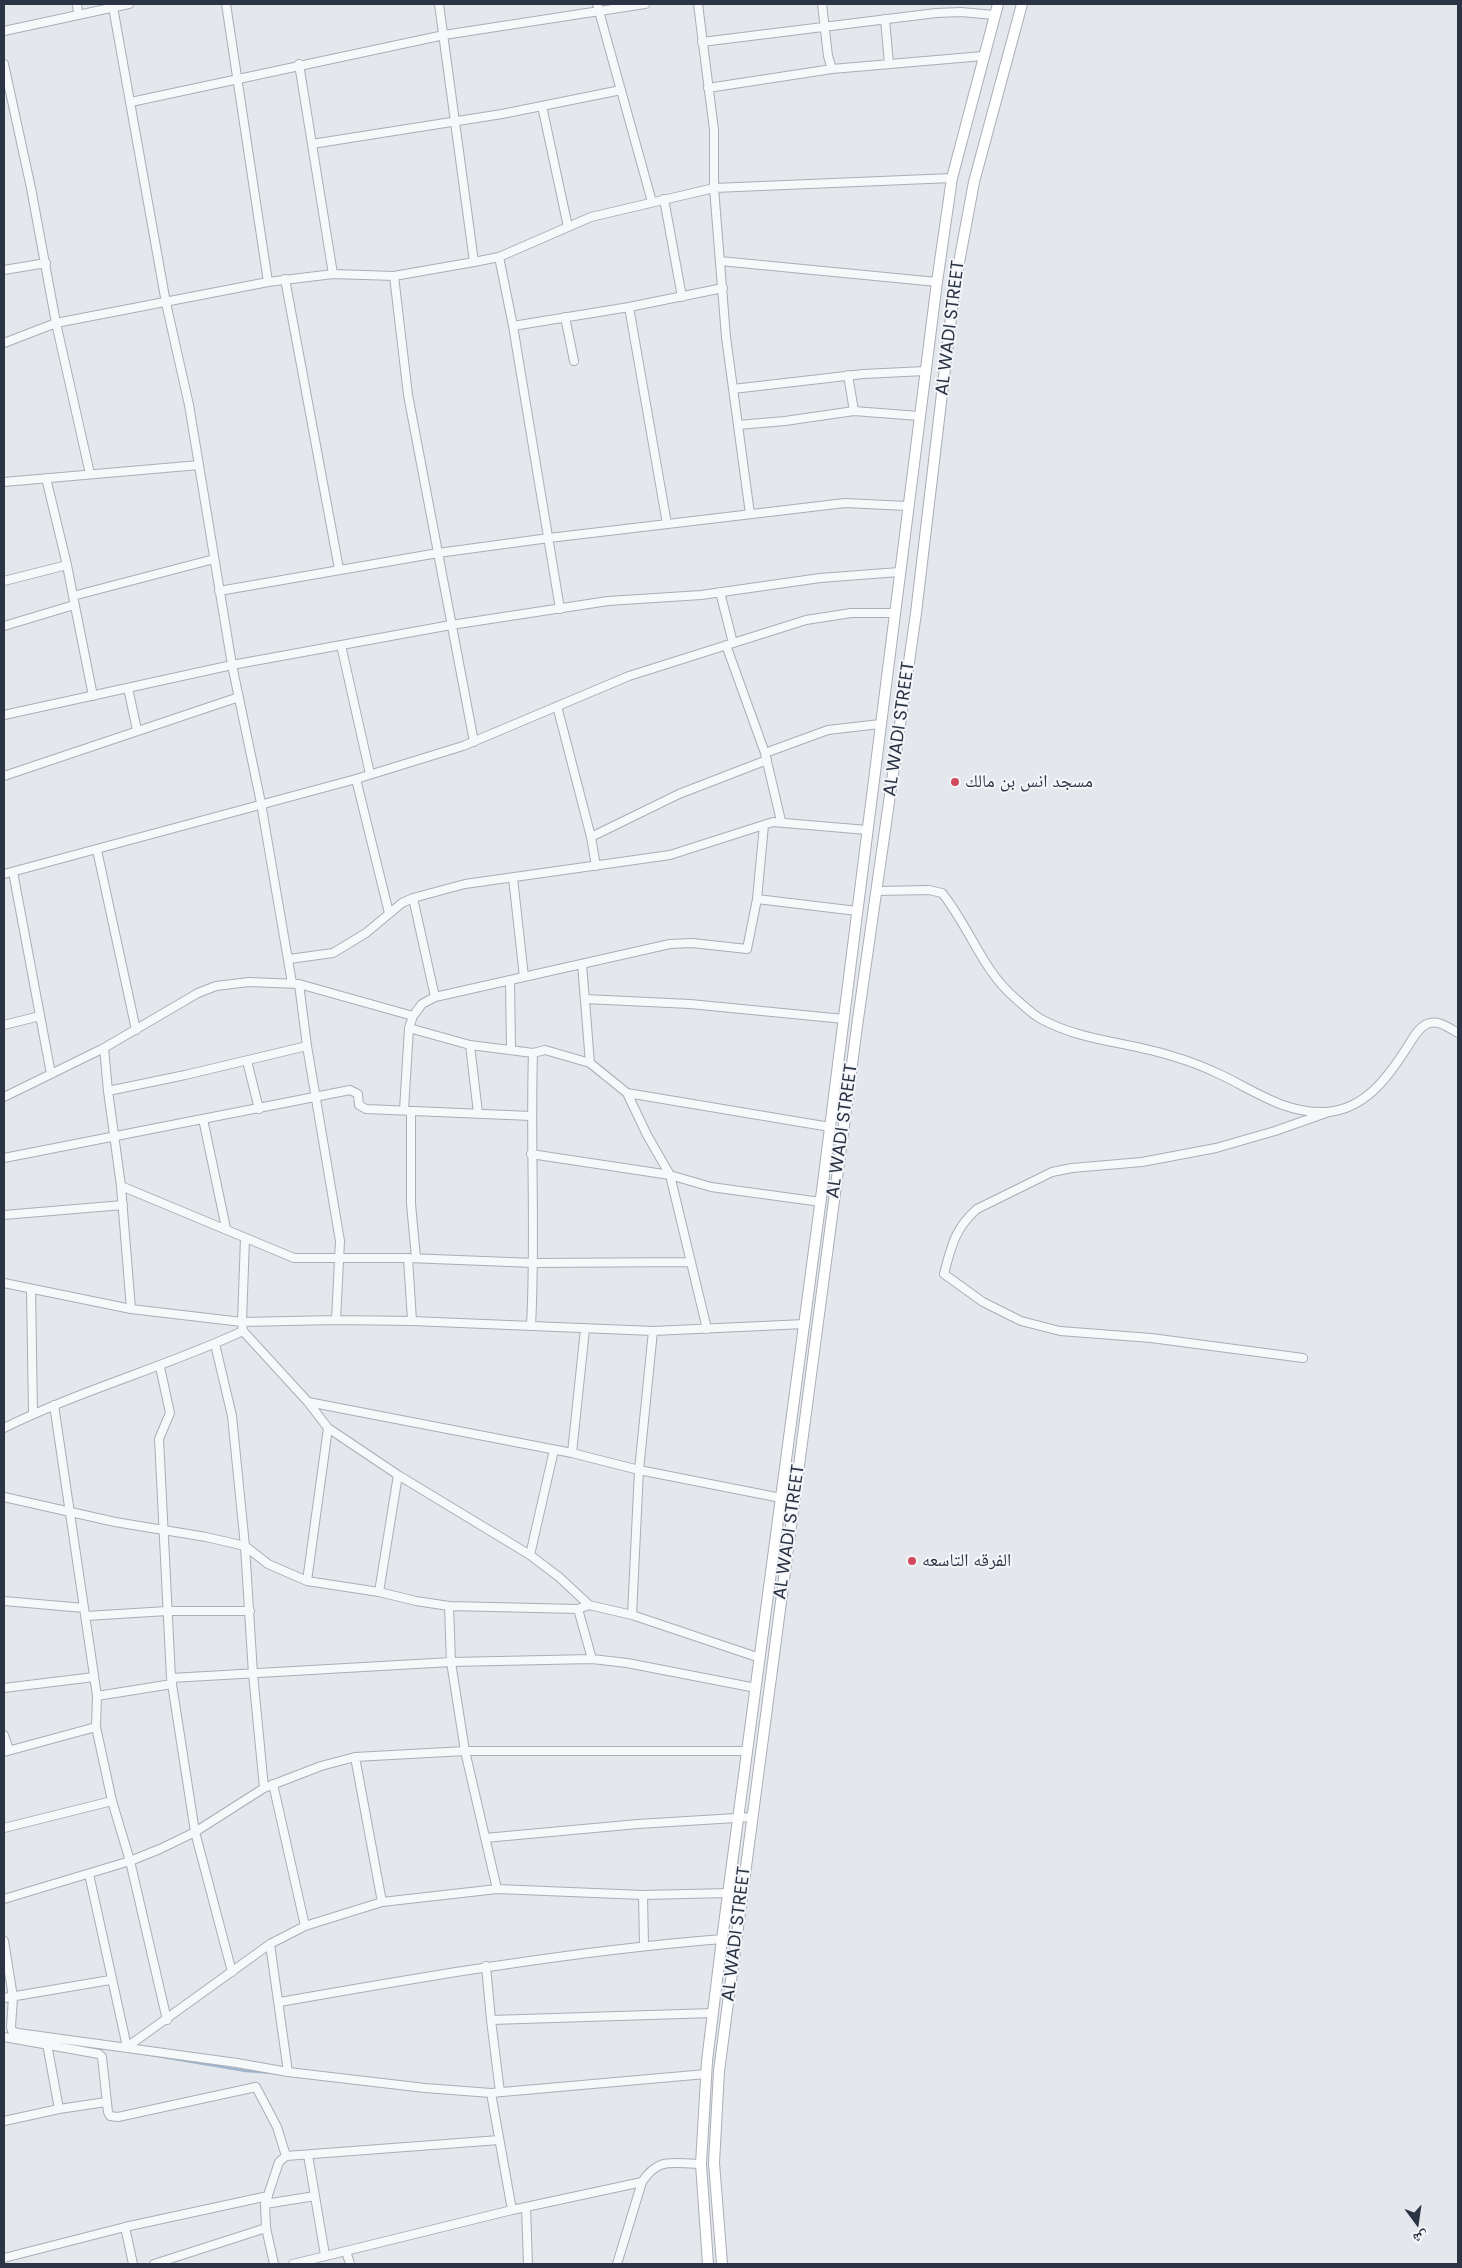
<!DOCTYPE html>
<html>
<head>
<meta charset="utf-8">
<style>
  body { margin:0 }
  #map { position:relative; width:1462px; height:2268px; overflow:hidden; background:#e4e7ec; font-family:Poppins,"Noto Naskh Arabic",sans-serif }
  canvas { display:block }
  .frame { position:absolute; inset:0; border:5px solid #2b3445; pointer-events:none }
  .north { position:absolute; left:1392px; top:2198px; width:50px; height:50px; -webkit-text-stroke:4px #f4f6f9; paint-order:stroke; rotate:166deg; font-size:14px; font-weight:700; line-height:20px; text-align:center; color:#2b3445 }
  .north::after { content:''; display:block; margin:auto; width:18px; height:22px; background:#2b3445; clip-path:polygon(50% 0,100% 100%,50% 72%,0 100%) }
</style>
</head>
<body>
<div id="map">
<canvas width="1462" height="2268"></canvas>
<div class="frame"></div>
<div class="north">ش</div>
</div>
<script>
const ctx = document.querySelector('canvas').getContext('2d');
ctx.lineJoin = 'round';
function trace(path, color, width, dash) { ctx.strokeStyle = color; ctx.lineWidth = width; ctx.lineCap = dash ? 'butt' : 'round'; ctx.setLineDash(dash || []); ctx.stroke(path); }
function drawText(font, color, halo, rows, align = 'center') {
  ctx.font = font + ' Poppins,"Noto Naskh Arabic",sans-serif'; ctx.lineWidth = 4; ctx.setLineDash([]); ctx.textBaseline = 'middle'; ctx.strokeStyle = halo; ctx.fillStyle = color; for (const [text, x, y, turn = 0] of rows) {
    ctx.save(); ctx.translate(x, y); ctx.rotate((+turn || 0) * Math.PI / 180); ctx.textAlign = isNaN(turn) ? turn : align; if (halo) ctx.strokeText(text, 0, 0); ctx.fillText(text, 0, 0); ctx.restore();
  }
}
const stream = new Path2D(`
  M 58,2043 L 100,2048
  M 145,2054 L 246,2071 L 275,2073`);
const street = new Path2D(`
  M 77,4 L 78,14
  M 439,4 L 474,262
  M 597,4 L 652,202
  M 698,4 L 714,130 L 714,188 L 726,337 L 750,514
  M 822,4 L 828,56 L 832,69 L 983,56
  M 113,7 L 166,303 L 189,405 L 232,665 L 261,803 L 292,983
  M 885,19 L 889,64
  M 4,31 L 129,4
  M 702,42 L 936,13 L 961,12 L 994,15
  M 4,64 L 31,188 L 56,323 L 268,282 L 226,4
  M 299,64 L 333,274
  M 708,88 L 832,69
  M 131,102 L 444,35 L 645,4
  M 542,106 L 568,227
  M 312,144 L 502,114 L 621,90
  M 664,199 L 682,297
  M 499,257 L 513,326 L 560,609
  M 720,261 L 937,282
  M 4,270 L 46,263
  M 394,276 L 408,395 L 474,742
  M 285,279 L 339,569
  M 268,282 L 333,274 L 394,276 L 474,262 L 499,257 L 591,217 L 714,188 L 952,178
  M 629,307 L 667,524
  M 565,317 L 574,361
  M 513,326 L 629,307 L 723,288
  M 4,343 L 56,323 L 90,474
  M 848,375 L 854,411
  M 733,389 L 863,374 L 925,371
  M 738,425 L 785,421 L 854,411 L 919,416
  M 46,478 L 67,565
  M 4,482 L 199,465
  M 4,581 L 67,565 L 73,596 L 214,559
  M 219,591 L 438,553 L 549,538 L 845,503 L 907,506
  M 720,592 L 733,643
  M 73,596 L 93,696
  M 4,626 L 74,605
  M 341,645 L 370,774
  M 726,645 L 765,753 L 781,821
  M 128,688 L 137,730
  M 557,706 L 591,837 L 596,866
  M 4,715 L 232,665 L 451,625 L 608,601 L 701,595 L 820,578 L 899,572
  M 765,753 L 828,730 L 880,724
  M 4,776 L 239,697
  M 356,779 L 389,913
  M 591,837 L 679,794 L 767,760
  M 97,850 L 136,1030
  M 13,872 L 51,1074
  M 4,874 L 356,779 L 463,746 L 629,676 L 806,620 L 851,613 L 895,613
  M 513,878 L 524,977
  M 877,891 L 929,890 L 942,893 C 969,926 982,970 1015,998 C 1023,1005 1032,1014 1041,1019 C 1083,1042 1131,1042 1175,1057 C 1189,1061 1204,1067 1217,1073 C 1254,1090 1284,1114 1326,1112 C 1365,1110 1389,1076 1408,1046 C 1413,1038 1418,1028 1427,1024 C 1438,1019 1449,1028 1458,1033
  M 413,898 L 435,997
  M 757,899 L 857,911
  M 289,959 L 333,953 L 366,933 L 402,903 L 413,898 L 465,884 L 670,855 L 773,822 L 867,830
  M 582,964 L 590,1063
  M 510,981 L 511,1049
  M 299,984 L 307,1046 L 340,1241 L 336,1320
  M 585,999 L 690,1004 L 844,1019
  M 413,1016 L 422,1004 L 435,997 L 670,944 L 692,943 L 747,949 L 757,899 L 764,825
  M 4,1025 L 40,1016
  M 470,1045 L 478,1113
  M 104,1048 L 108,1091 L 121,1186 L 131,1309
  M 247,1061 L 259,1109
  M 108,1091 L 185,1075 L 307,1046
  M 627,1093 L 647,1135 L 670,1175 L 707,1329
  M 4,1097 L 104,1048 L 198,993 L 216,986 L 249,982 L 299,984 L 413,1016 L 409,1028 L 470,1045 L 533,1053 L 545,1050 L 590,1063 L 627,1093 L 830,1127
  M 404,1110 L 409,1028
  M 411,1111 L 411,1204 L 416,1258
  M 203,1119 L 226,1228
  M 531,1154 L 670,1175 L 711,1187 L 821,1202
  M 4,1158 L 350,1090 L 358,1094 L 359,1105 L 366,1109 L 531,1116
  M 121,1186 L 294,1258 L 408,1258 L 534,1263 L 691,1262
  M 4,1215 L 123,1205
  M 408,1258 L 412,1321
  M 4,1283 L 131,1309 L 242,1322 L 245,1238
  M 31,1289 L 33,1414
  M 531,1326 C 536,1235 530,1144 533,1053
  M 243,1331 L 308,1402 L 328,1428 L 398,1475 L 530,1555 L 559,1577 L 589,1605
  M 215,1344 L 232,1416 L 245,1546 L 253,1674 L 264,1788
  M 1303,1358 L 1151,1338 L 1060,1331 L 1021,1321 L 983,1302 L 944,1274 C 951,1247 955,1228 977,1209 L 1052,1172 L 1072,1168 L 1142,1162 L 1216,1148 L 1275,1131 L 1329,1112
  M 160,1367 L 170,1413 L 159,1439 L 171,1678
  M 308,1402 L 572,1453 L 639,1470 L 781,1498
  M 54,1405 L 97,1696 L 96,1727 L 112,1801 L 130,1861 L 167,2020
  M 4,1428 C 81,1390 165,1367 243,1331 L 242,1322 L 336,1320 L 412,1321 L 653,1331 L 805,1324
  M 572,1453 L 585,1329
  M 4,1497 L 115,1522 L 206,1537 L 245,1546 L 268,1564 L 307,1581 L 379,1592 L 416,1601 L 449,1606 L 578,1609 L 589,1605 L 632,1615 L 760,1658
  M 530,1555 L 554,1450
  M 307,1581 L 328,1428
  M 379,1592 L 398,1475
  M 4,1601 L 84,1608
  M 449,1606 L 451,1662 L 465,1751 L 497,1889
  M 578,1609 L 592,1659
  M 632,1615 L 639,1470 L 653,1331
  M 86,1616 L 167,1611 L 250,1611
  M 172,1684 L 195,1832 L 232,1972
  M 4,1688 L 94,1677
  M 97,1696 L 172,1684 L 171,1678 L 451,1662 L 592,1659 L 627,1663 L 756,1688
  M 4,1735 L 9,1750
  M 4,1752 L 96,1727
  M 355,1757 L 382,1902
  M 273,1784 L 305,1926
  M 4,1828 L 112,1801
  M 485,1838 L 638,1824 L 752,1817
  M 89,1874 L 127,2047
  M 643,1895 L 644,1945
  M 4,1899 L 130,1861 L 160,1849 L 195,1832 L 264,1788 L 321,1766 L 355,1757 L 465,1751 L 747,1751
  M 4,1941 L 13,1997 L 11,2027 L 12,2031 L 18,2033 L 237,2063 L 288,2072 L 425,2088 L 491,2093 L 706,2074
  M 270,1944 L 288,2072
  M 486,1966 L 491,2020
  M 4,1998 L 110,1980
  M 280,2002 C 427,1976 573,1951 722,1939
  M 4,2037 L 99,2054 L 102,2057 L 108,2112 L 110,2116 L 118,2117 L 256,2087 L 277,2127 L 286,2156
  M 47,2044 L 59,2109
  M 127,2047 L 270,1944 L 305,1926 L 382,1902 L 497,1889 L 643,1895 L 729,1893
  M 500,2092 L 491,2020 L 713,2013
  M 491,2093 L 512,2210
  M 4,2121 L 59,2109 L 106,2102
  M 308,2155 L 325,2255
  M 265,2204 L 279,2162 L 286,2156 L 499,2140
  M 526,2207 L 528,2264
  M 125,2227 L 133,2264
  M 346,2251 L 350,2264
  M 4,2258 L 125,2227 L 268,2196
  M 154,2264 L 266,2228
  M 274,2264 L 266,2228 L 265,2204 L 315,2196
  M 293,2264 L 512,2210 L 642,2182 C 659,2156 673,2164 701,2164
  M 617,2264 L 642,2182`);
const secondary = new Path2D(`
  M 708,2264 L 701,2164 L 707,2061 L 722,1939 L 823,1183 L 937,282 L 952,178 L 998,4
  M 722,2264 L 714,2163 L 719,2071 L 858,1019 L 916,613 L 955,284 L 974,182 L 1022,4`);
const markers = [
  [955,782,5,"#d1495b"],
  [912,1561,5,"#d1495b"]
];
const streetNames = [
  ["AL WADI STREET",951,328,-83],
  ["AL WADI STREET",900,729,-82],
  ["AL WADI STREET",843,1131,-82],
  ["AL WADI STREET",790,1532,-82],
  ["AL WADI STREET",737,1934,-83]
];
const poiNames = [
  ["مسجد انس بن مالك",965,782],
  ["الفرقه التاسعه",922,1561]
];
trace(stream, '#9fb4cc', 2.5);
trace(street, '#a9aeb7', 10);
trace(secondary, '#a9aeb7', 12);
trace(street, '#f7f8fa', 8);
trace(secondary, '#fff', 10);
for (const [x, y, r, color] of markers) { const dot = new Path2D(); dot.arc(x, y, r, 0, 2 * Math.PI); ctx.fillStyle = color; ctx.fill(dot); trace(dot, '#f4f6f9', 2); }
drawText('18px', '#2b3445', '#f4f6f9', streetNames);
drawText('18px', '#2b3445', '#f4f6f9', poiNames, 'left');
</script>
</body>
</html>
